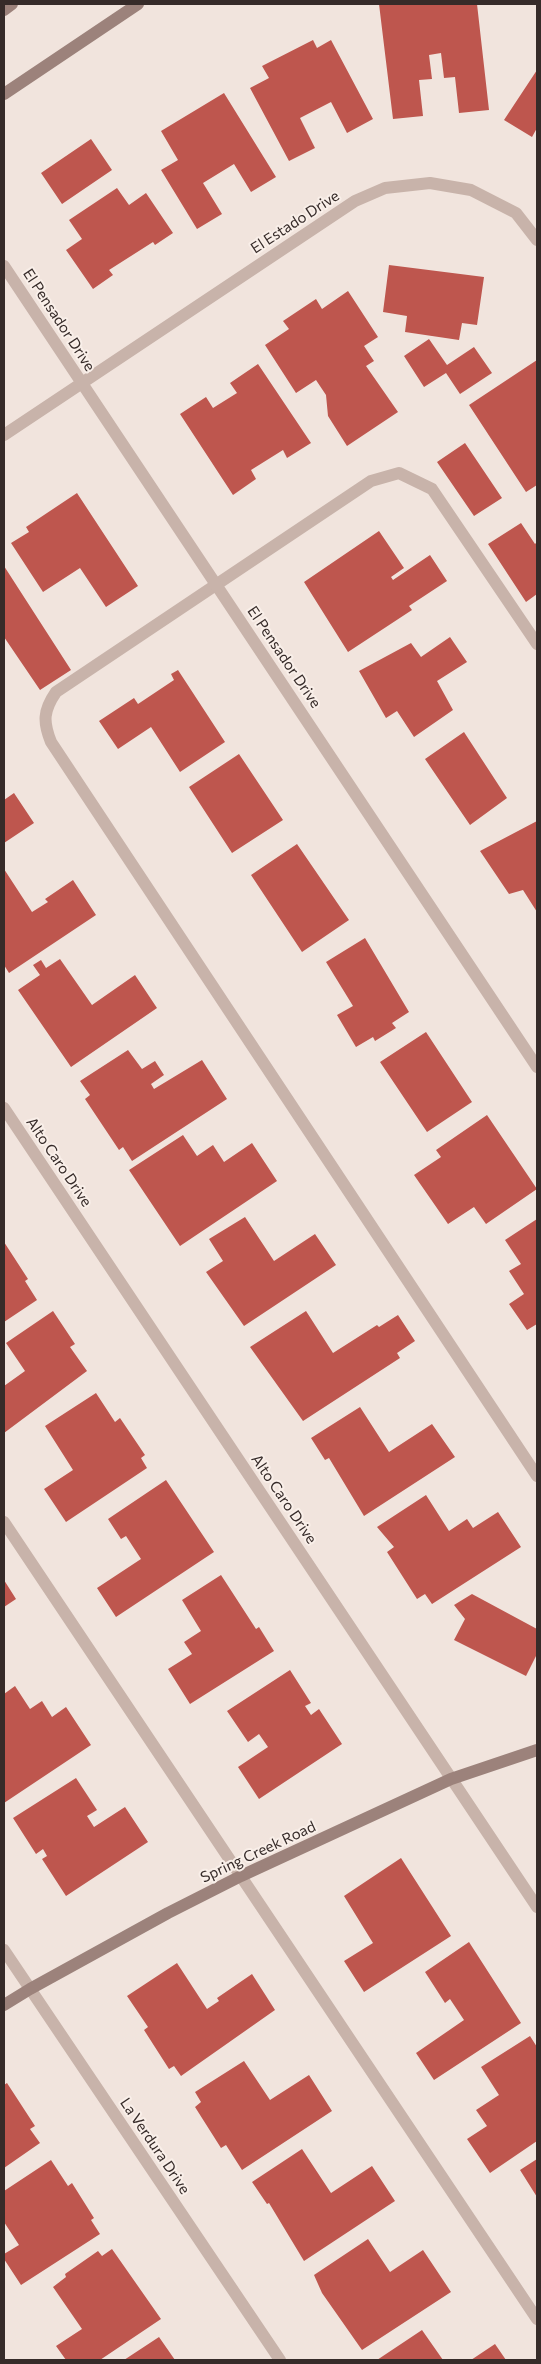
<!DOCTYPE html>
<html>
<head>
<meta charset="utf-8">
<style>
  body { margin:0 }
  #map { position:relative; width:541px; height:2364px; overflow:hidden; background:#f1e4dd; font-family:Commissioner,sans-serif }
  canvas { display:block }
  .frame { position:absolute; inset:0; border:5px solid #362b29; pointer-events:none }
</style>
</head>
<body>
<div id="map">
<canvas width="541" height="2364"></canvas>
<div class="frame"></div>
</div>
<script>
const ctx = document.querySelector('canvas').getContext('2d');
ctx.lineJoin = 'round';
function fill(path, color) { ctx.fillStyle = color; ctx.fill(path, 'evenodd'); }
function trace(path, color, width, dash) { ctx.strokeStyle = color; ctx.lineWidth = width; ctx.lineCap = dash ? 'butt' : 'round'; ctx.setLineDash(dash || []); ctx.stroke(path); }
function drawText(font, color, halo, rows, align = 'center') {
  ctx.font = font + ' Commissioner,sans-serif'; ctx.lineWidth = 4; ctx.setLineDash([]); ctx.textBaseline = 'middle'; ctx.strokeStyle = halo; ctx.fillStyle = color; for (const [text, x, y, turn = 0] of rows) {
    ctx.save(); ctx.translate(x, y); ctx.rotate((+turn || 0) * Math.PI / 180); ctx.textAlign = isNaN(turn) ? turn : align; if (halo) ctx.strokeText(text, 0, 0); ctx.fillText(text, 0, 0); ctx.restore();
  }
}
const building = new Path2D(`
  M 379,4 L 477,4 L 489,110 L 459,113 L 455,77 L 444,78 L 441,53 L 429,55 L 432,79 L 419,80 L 423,116 L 393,119 Z
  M 313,40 L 317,48 L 331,40 L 373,119 L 347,133 L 331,102 L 300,118 L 315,148 L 289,161 L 250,88 L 269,78 L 262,66 Z
  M 537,70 L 537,128 L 532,137 L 504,120 Z
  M 224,93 L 276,177 L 251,192 L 234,164 L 203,183 L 222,214 L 197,229 L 161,170 L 178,160 L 161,131 Z
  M 91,139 L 112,170 L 62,204 L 41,173 Z
  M 117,188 L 129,205 L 146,193 L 173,233 L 155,245 L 153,242 L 109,270 L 113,275 L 93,289 L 66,250 L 82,239 L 69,220 Z
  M 389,265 L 484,277 L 477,325 L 462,323 L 459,340 L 405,332 L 407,316 L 383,312 Z
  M 348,291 L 378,337 L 364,346 L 374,361 L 366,366 L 398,412 L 347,446 L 328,416 L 326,395 L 316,380 L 296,393 L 265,345 L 289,329 L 283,321 L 316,299 L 322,309 Z
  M 429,339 L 447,365 L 474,347 L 492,373 L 460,394 L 446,373 L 424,387 L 404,356 Z
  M 537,360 L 537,485 L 526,492 L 469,405 Z
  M 258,364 L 311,443 L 287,458 L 283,450 L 251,470 L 256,479 L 233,495 L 180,414 L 206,397 L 213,408 L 237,393 L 230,383 Z
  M 465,443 L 502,498 L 474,516 L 437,462 Z
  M 77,493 L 138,586 L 106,607 L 80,568 L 43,592 L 11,543 L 29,532 L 26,527 Z
  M 521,523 L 535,544 L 537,542 L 537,594 L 526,602 L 488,544 Z
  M 379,531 L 404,568 L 391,577 L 393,580 L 430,555 L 447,581 L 409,606 L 412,610 L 348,652 L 304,582 Z
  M 4,566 L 71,670 L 40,690 L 4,637 Z
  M 450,637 L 467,662 L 437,681 L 453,710 L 414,737 L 397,711 L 386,718 L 359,671 L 411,643 L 421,657 Z
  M 178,670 L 225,742 L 180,772 L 151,727 L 118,749 L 99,721 L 134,698 L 138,704 L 174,680 L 171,674 Z
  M 464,732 L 507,798 L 470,825 L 425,759 Z
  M 239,754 L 283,820 L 232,853 L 189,787 Z
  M 14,793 L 34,823 L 4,843 L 4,800 Z
  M 537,821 L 537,912 L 523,890 L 509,894 L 480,851 Z
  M 297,844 L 349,920 L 302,952 L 251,875 Z
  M 4,869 L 32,912 L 48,902 L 45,899 L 73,880 L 96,915 L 9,973 L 4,965 Z
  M 365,938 L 409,1012 L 392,1023 L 396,1028 L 375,1041 L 373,1037 L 356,1047 L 337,1015 L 353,1006 L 326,962 Z
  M 60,959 L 92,1005 L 135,975 L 157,1008 L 71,1067 L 18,990 L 40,975 L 33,965 L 41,960 L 46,968 Z
  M 426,1032 L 472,1102 L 427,1132 L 380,1062 Z
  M 128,1050 L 142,1069 L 155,1061 L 164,1075 L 151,1084 L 154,1089 L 202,1060 L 227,1099 L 132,1161 L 123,1147 L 119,1150 L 85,1099 L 90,1095 L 80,1081 Z
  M 487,1115 L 537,1189 L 486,1224 L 474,1207 L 448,1224 L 414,1175 L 441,1157 L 436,1150 Z
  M 183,1135 L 197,1156 L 213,1145 L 224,1162 L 252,1143 L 277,1181 L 180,1246 L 129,1170 Z
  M 245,1217 L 274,1261 L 315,1234 L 336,1265 L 244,1326 L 206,1272 L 223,1261 L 209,1239 Z
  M 537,1219 L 537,1324 L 527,1330 L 509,1304 L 524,1294 L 509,1271 L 521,1264 L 505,1240 Z
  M 4,1242 L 28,1279 L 25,1281 L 37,1300 L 4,1322 Z
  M 53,1311 L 75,1344 L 70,1347 L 87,1371 L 4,1433 L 4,1386 L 25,1371 L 6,1343 Z
  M 306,1311 L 333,1353 L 377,1325 L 379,1327 L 398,1315 L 415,1341 L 397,1353 L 400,1358 L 303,1421 L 250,1347 Z
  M 96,1393 L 115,1422 L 120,1418 L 145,1455 L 141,1458 L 147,1468 L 66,1522 L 44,1489 L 73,1470 L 45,1426 Z
  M 360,1407 L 389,1452 L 432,1424 L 455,1457 L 364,1516 L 329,1458 L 325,1460 L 311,1438 Z
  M 166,1480 L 214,1552 L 116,1617 L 97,1588 L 141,1559 L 126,1536 L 121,1539 L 108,1519 Z
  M 426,1495 L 449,1531 L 467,1519 L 473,1528 L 498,1512 L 521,1547 L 432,1604 L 425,1594 L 417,1599 L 387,1552 L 394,1547 L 377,1527 Z
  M 221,1575 L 256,1629 L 259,1627 L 274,1651 L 190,1704 L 168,1669 L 192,1654 L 184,1642 L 201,1631 L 182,1600 Z
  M 4,1580 L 16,1599 L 4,1607 Z
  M 472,1594 L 537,1629 L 537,1654 L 526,1676 L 454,1640 L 465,1619 L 454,1605 Z
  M 290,1670 L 311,1703 L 305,1706 L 311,1715 L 319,1709 L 342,1744 L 259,1799 L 238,1767 L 268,1747 L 259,1734 L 248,1742 L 227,1711 Z
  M 15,1686 L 30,1709 L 42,1701 L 52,1717 L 66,1707 L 91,1745 L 4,1803 L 4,1694 Z
  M 76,1778 L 97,1810 L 87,1816 L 94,1827 L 125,1807 L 148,1842 L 66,1896 L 42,1859 L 47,1856 L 43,1849 L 36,1854 L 13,1818 Z
  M 401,1858 L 451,1936 L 364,1992 L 344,1961 L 373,1943 L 344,1896 Z
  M 469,1942 L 521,2023 L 434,2080 L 416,2053 L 464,2020 L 450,1999 L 445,2003 L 425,1972 Z
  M 177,1963 L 207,2009 L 219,2001 L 217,1998 L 252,1974 L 275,2010 L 181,2076 L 174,2066 L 169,2069 L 144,2030 L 148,2027 L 127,1996 Z
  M 530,2036 L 537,2047 L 537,2141 L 490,2173 L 467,2139 L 487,2126 L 476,2110 L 499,2095 L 481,2067 Z
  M 244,2061 L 270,2100 L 309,2075 L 332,2111 L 242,2170 L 226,2145 L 221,2148 L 195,2107 L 201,2102 L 195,2092 Z
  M 7,2083 L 35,2126 L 30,2129 L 40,2143 L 4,2168 L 4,2085 Z
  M 302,2149 L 331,2193 L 372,2166 L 395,2201 L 304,2261 L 269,2203 L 267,2204 L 252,2182 Z
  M 537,2159 L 537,2197 L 520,2170 Z
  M 51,2160 L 68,2186 L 72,2183 L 94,2218 L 91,2220 L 100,2234 L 21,2285 L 4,2259 L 4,2254 L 19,2245 L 4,2222 L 4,2191 Z
  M 368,2239 L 390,2272 L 423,2250 L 451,2292 L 362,2350 L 322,2293 L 314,2275 Z
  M 112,2249 L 161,2319 L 100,2360 L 66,2360 L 56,2346 L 82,2329 L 53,2287 L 66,2277 L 65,2274 L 98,2251 L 102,2256 Z
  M 422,2330 L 443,2360 L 377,2360 Z
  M 159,2337 L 175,2360 L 124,2360 Z
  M 495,2344 L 506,2360 L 471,2360 Z`);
const lane = new Path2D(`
  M 537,644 L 432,489 L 399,473 L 371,481 L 56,692 C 43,711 43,722 51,742 L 537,1476
  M 4,1522 L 537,2319`);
const street = new Path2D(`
  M 4,266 L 537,1067
  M 4,435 L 355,201 L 385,188 L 430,183 L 471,190 L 516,213 L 537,240
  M 4,1108 L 537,1907
  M 4,1950 L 280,2360`);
const secondary = new Path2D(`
  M 4,10 L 12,4
  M 4,94 L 138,4
  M 4,2005 L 30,1989 L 168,1913 L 241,1876 L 451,1779 L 537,1750`);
const streetNames = [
  ["El Estado Drive",295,222,-33],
  ["El Pensador Drive",59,320,57],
  ["El Pensador Drive",284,657,56],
  ["Alto Caro Drive",59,1162,56],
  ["Alto Caro Drive",284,1499,56],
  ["Spring Creek Road",258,1852,-25],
  ["La Verdura Drive",155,2146,56]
];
fill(building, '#be564e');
trace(lane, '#c8b3aa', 12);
trace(street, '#c8b3aa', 12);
trace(secondary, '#9c827b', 12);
drawText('15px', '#362b29', '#f9efe9', streetNames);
</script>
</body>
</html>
